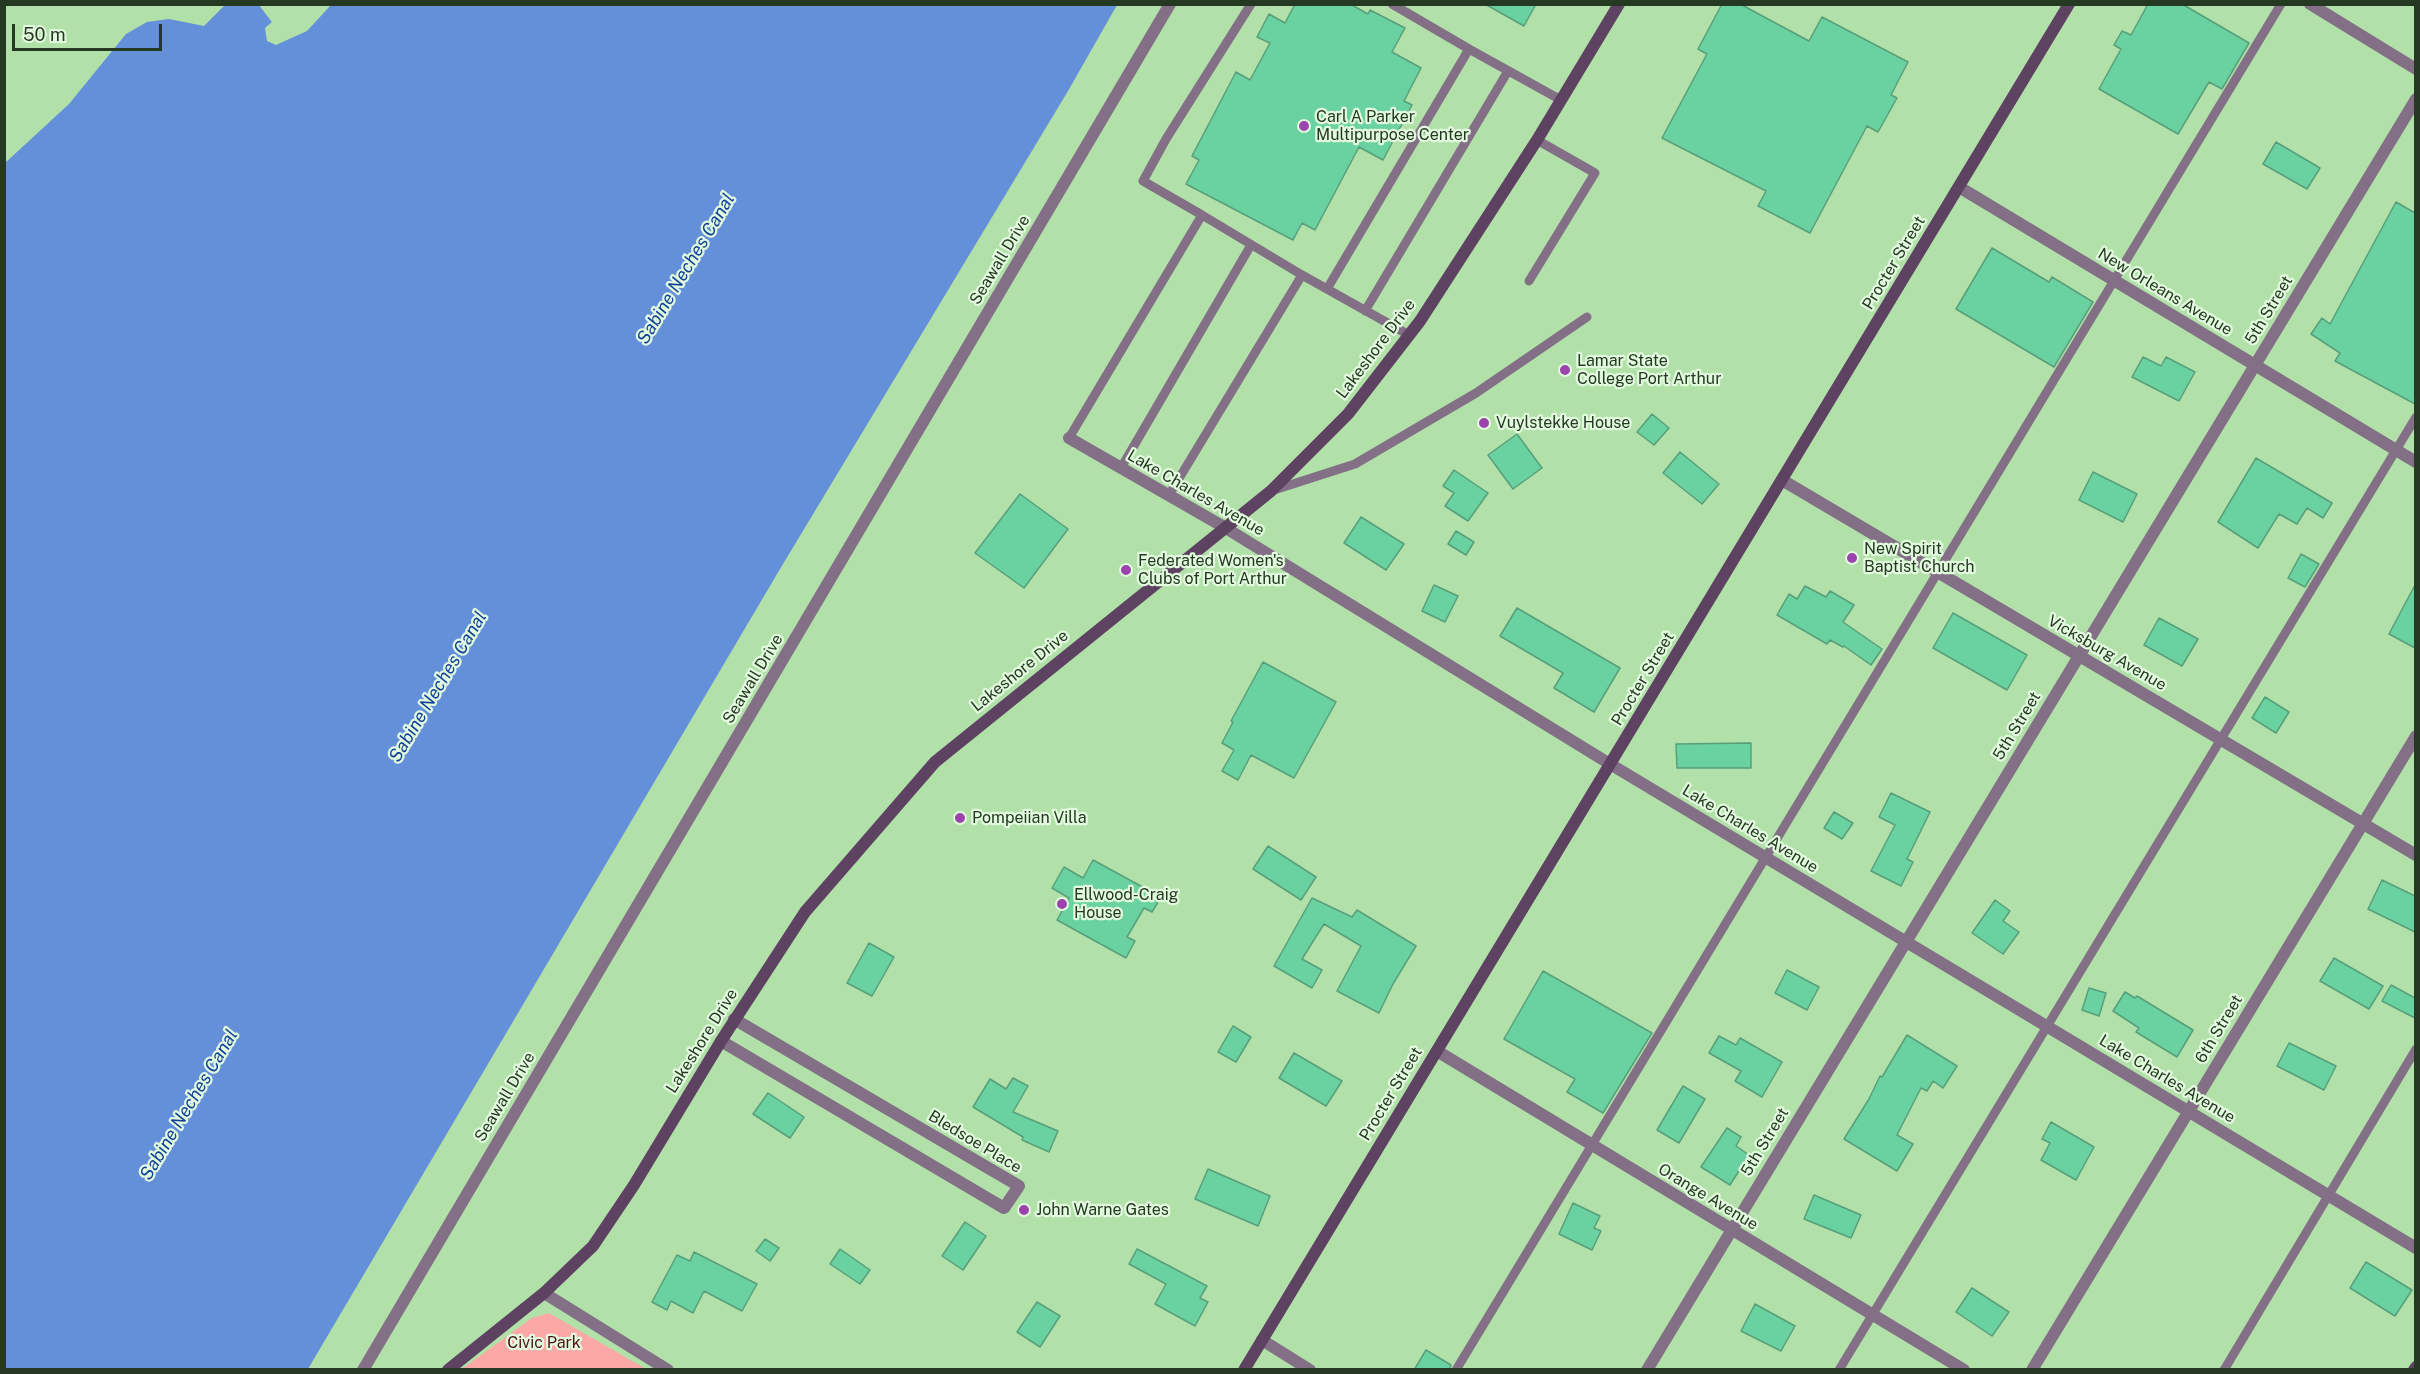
<!DOCTYPE html>
<html>
<head>
<meta charset="utf-8">
<style>
  body { margin:0 }
  #map { position:relative; width:2420px; height:1374px; overflow:hidden; background:#b1e1a9; font-family:"Public Sans",sans-serif }
  canvas { display:block }
  .frame { position:absolute; inset:0; border:6px solid #253822; pointer-events:none }
  .scale { position:absolute; left:12px; top:24px; width:150px; height:27px; box-sizing:border-box; border:3px solid #253822; border-top:0; padding-left:8px; font-size:18px; line-height:21px; white-space:nowrap; color:#253822; -webkit-text-stroke:4px #e2fade; paint-order:stroke }
</style>
</head>
<body>
<div id="map">
<canvas width="2420" height="1374"></canvas>
<div class="frame"></div>
<div class="scale">50 m</div>
</div>
<script>
const ctx = document.querySelector('canvas').getContext('2d');
ctx.lineJoin = 'round';
function fill(path, color) { ctx.fillStyle = color; ctx.fill(path, 'evenodd'); }
function trace(path, color, width, dash) { ctx.strokeStyle = color; ctx.lineWidth = width; ctx.lineCap = dash ? 'butt' : 'round'; ctx.setLineDash(dash || []); ctx.stroke(path); }
function drawText(font, color, halo, rows, align = 'center') {
  ctx.font = font + ' "Public Sans",sans-serif'; ctx.lineWidth = 4.5; ctx.setLineDash([]); ctx.textBaseline = 'middle'; ctx.strokeStyle = halo; ctx.fillStyle = color; for (const [text, x, y, turn = 0] of rows) {
    ctx.save(); ctx.translate(x, y); ctx.rotate((+turn || 0) * Math.PI / 180); ctx.textAlign = isNaN(turn) ? turn : align; if (halo) ctx.strokeText(text, 0, 0); ctx.fillText(text, 0, 0); ctx.restore();
  }
}
const green = new Path2D(`
  M 549,1313 L 646,1369 L 462,1369 L 532,1318 Z`);
const water = new Path2D(`
  M 312,4 L 1117,5 L 1068,91 L 780,569 L 308,1369 L 5,1370 L 5,163 L 69,104 L 126,34 L 147,22 L 169,19 L 204,26 L 225,5 L 259,5 L 277,29 Z`);
const pier = new Path2D(`
  M 307,4 L 331,5 L 307,31 L 276,45 L 267,41 L 265,28 L 273,21 L 277,25 Z`);
const building = new Path2D(`
  M 1295,4 L 1350,4 L 1368,14 L 1370,10 L 1405,28 L 1392,52 L 1421,68 L 1404,101 L 1412,105 L 1383,160 L 1359,147 L 1315,230 L 1302,223 L 1293,240 L 1186,184 L 1199,160 L 1192,156 L 1236,72 L 1250,80 L 1270,43 L 1257,37 L 1269,14 L 1285,23 Z
  M 1485,4 L 1536,4 L 1524,26 Z
  M 1722,4 L 1740,4 L 1809,41 L 1822,17 L 1908,62 L 1891,95 L 1897,98 L 1878,132 L 1867,126 L 1810,233 L 1758,206 L 1766,191 L 1662,138 L 1707,54 L 1698,49 Z
  M 2148,4 L 2182,4 L 2249,43 L 2222,89 L 2209,82 L 2178,134 L 2099,89 L 2121,49 L 2114,45 L 2122,31 L 2131,35 Z
  M 2276,142 L 2320,168 L 2307,189 L 2263,164 Z
  M 2396,202 L 2415,213 L 2415,404 L 2335,361 L 2340,353 L 2311,334 L 2322,318 L 2330,324 Z
  M 1992,248 L 2049,282 L 2052,277 L 2093,302 L 2054,367 L 1956,309 Z
  M 2143,357 L 2161,366 L 2166,357 L 2195,372 L 2179,401 L 2132,377 Z
  M 1652,414 L 1669,428 L 1654,445 L 1637,432 Z
  M 1517,434 L 1542,468 L 1513,489 L 1488,455 Z
  M 1680,452 L 1719,484 L 1702,504 L 1663,473 Z
  M 2256,458 L 2332,503 L 2323,518 L 2307,508 L 2297,524 L 2279,514 L 2258,548 L 2218,522 Z
  M 1454,470 L 1488,493 L 1468,521 L 1445,506 L 1454,493 L 1443,486 Z
  M 2093,472 L 2137,494 L 2123,522 L 2079,500 Z
  M 1020,494 L 1068,529 L 1024,588 L 975,553 Z
  M 1361,517 L 1404,544 L 1386,570 L 1344,543 Z
  M 1456,531 L 1474,542 L 1466,555 L 1448,544 Z
  M 2301,554 L 2319,564 L 2305,587 L 2288,578 Z
  M 1434,585 L 1458,596 L 1445,622 L 1422,611 Z
  M 2415,585 L 2415,648 L 2389,634 Z
  M 1805,586 L 1826,597 L 1830,591 L 1854,605 L 1843,622 L 1882,649 L 1871,665 L 1844,646 L 1843,647 L 1830,640 L 1827,644 L 1777,615 L 1789,594 L 1797,599 Z
  M 1517,608 L 1620,668 L 1594,712 L 1554,688 L 1563,673 L 1500,636 Z
  M 1953,613 L 2027,655 L 2007,690 L 1933,648 Z
  M 2159,618 L 2198,639 L 2182,666 L 2144,645 Z
  M 1263,662 L 1336,702 L 1294,778 L 1251,755 L 1238,780 L 1222,771 L 1234,750 L 1222,743 L 1233,722 L 1231,721 Z
  M 2265,697 L 2289,712 L 2276,733 L 2252,718 Z
  M 1751,743 L 1751,768 L 1677,768 L 1676,744 Z
  M 1891,793 L 1930,812 L 1907,859 L 1913,862 L 1901,886 L 1871,871 L 1895,825 L 1879,817 Z
  M 1834,812 L 1853,823 L 1842,839 L 1824,828 Z
  M 1268,846 L 1316,877 L 1301,900 L 1253,869 Z
  M 1093,860 L 1161,897 L 1152,912 L 1144,908 L 1127,937 L 1135,941 L 1126,958 L 1057,920 L 1069,898 L 1052,888 L 1064,867 L 1083,878 Z
  M 2382,880 L 2415,896 L 2415,932 L 2368,909 Z
  M 1312,898 L 1352,917 L 1357,910 L 1416,946 L 1393,984 L 1379,1013 L 1337,991 L 1361,946 L 1324,924 L 1302,959 L 1322,970 L 1312,988 L 1274,966 Z
  M 1995,900 L 2010,911 L 2003,921 L 2019,932 L 2003,954 L 1972,933 Z
  M 869,943 L 894,957 L 872,996 L 847,983 Z
  M 2334,958 L 2383,986 L 2369,1009 L 2320,981 Z
  M 1787,970 L 1819,987 L 1807,1010 L 1775,993 Z
  M 1543,971 L 1652,1033 L 1603,1113 L 1567,1092 L 1575,1079 L 1504,1039 Z
  M 2391,985 L 2415,998 L 2415,1018 L 2382,1001 Z
  M 2089,988 L 2106,993 L 2099,1016 L 2082,1010 Z
  M 2125,992 L 2135,998 L 2137,996 L 2193,1030 L 2177,1057 L 2136,1032 L 2139,1028 L 2113,1011 Z
  M 1233,1026 L 1251,1037 L 1236,1062 L 1218,1052 Z
  M 1907,1035 L 1957,1066 L 1943,1088 L 1933,1081 L 1927,1091 L 1921,1088 L 1897,1135 L 1913,1144 L 1897,1171 L 1844,1139 L 1869,1099 L 1880,1076 L 1882,1077 Z
  M 1719,1036 L 1736,1045 L 1740,1038 L 1782,1062 L 1762,1097 L 1735,1081 L 1741,1071 L 1709,1053 Z
  M 2289,1043 L 2336,1066 L 2324,1090 L 2277,1066 Z
  M 1294,1053 L 1342,1081 L 1326,1106 L 1279,1078 Z
  M 1013,1078 L 1028,1086 L 1013,1112 L 1058,1131 L 1049,1152 L 1022,1140 L 1023,1137 L 973,1107 L 990,1079 L 1006,1089 Z
  M 1683,1086 L 1705,1099 L 1679,1143 L 1657,1130 Z
  M 768,1093 L 804,1117 L 790,1138 L 753,1114 Z
  M 2051,1122 L 2094,1147 L 2076,1180 L 2041,1160 L 2050,1143 L 2042,1139 Z
  M 1727,1128 L 1741,1137 L 1736,1146 L 1749,1155 L 1730,1185 L 1701,1167 Z
  M 1208,1169 L 1270,1196 L 1258,1226 L 1195,1199 Z
  M 1814,1195 L 1861,1215 L 1851,1238 L 1804,1219 Z
  M 1573,1203 L 1600,1216 L 1594,1228 L 1601,1231 L 1592,1250 L 1559,1234 Z
  M 965,1222 L 986,1236 L 963,1270 L 942,1256 Z
  M 765,1239 L 779,1248 L 770,1261 L 756,1251 Z
  M 840,1249 L 870,1270 L 860,1284 L 830,1264 Z
  M 1137,1249 L 1207,1286 L 1200,1298 L 1208,1302 L 1195,1326 L 1155,1304 L 1166,1284 L 1129,1264 Z
  M 694,1252 L 757,1284 L 742,1311 L 704,1291 L 693,1313 L 671,1301 L 667,1310 L 652,1302 L 677,1255 L 690,1261 Z
  M 2366,1262 L 2412,1290 L 2395,1316 L 2350,1288 Z
  M 1972,1288 L 2009,1312 L 1992,1336 L 1956,1312 Z
  M 1037,1302 L 1060,1316 L 1040,1347 L 1017,1332 Z
  M 1755,1304 L 1795,1326 L 1781,1351 L 1741,1331 Z
  M 1426,1350 L 1451,1365 L 1449,1370 L 1414,1370 Z`);
const lane = new Path2D(`
  M 1469,49 L 1561,100
  M 1302,275 L 1409,335
  M 1529,281 L 1595,173 L 1537,140
  M 1327,289 L 1469,49 L 1392,4
  M 1365,311 L 1508,71
  M 1069,438 L 1202,215 L 1143,181 L 1166,139 L 1251,4
  M 1121,468 L 1251,245
  M 1271,491 L 1355,464 L 1476,393 L 1587,317
  M 1169,495 L 1302,275 L 1202,215
  M 1456,1370 L 2281,4
  M 1839,1370 L 2416,417
  M 2224,1370 L 2416,1049`);
const street = new Path2D(`
  M 2310,4 L 2416,69
  M 1959,187 L 2416,462
  M 1069,438 L 1224,527 L 1610,764 L 2416,1248
  M 1782,480 L 2416,855
  M 721,1041 L 1004,1208 L 1019,1186 L 734,1019
  M 1437,1051 L 1964,1370
  M 544,1293 L 668,1370
  M 1262,1340 L 1310,1370
  M 363,1370 L 1170,4
  M 1647,1370 L 2416,99
  M 2032,1370 L 2416,736`);
const secondary = new Path2D(`
  M 448,1370 L 544,1293 L 593,1246 L 634,1185 L 721,1041 L 805,912 L 935,762 L 1271,491 L 1348,414 L 1420,321 L 1537,140 L 1619,4
  M 1244,1370 L 2069,4
  M 2414,1370 L 2416,1367`);
const markers = [
  [1304,126,6,"#9d43ae"],
  [1565,370,6,"#9d43ae"],
  [1484,423,6,"#9d43ae"],
  [1852,558,6,"#9d43ae"],
  [1126,570,6,"#9d43ae"],
  [960,818,6,"#9d43ae"],
  [1062,904,6,"#9d43ae"],
  [1024,1210,6,"#9d43ae"]
];
const poiNames = [
  ["Carl A Parker",1316,117],
  ["Multipurpose Center",1316,135],
  ["Lamar State",1577,361],
  ["College Port Arthur",1577,379],
  ["Vuylstekke House",1496,423],
  ["New Spirit",1864,549],
  ["Baptist Church",1864,567],
  ["Federated Women's",1138,561],
  ["Clubs of Port Arthur",1138,579],
  ["Pompeiian Villa",972,818],
  ["Ellwood-Craig",1074,895],
  ["House",1074,913],
  ["John Warne Gates",1036,1210]
];
const streetNames = [
  ["Seawall Drive",1000,260,-59],
  ["Procter Street",1894,263,-59],
  ["New Orleans Avenue",2165,292,31],
  ["5th Street",2269,310,-59],
  ["Lakeshore Drive",1376,349,-53],
  ["Lake Charles Avenue",1196,493,30],
  ["Vicksburg Avenue",2107,653,30],
  ["Lakeshore Drive",1020,671,-39],
  ["Seawall Drive",753,679,-59],
  ["Procter Street",1643,679,-59],
  ["5th Street",2017,726,-59],
  ["Lake Charles Avenue",1750,829,31],
  ["6th Street",2219,1029,-59],
  ["Lakeshore Drive",702,1041,-58],
  ["Lake Charles Avenue",2167,1079,31],
  ["Procter Street",1391,1094,-59],
  ["Seawall Drive",505,1097,-59],
  ["Bledsoe Place",975,1142,31],
  ["5th Street",1765,1142,-59],
  ["Orange Avenue",1708,1197,31]
];
const parkNames = [
  ["Civic Park",544,1343]
];
const waterNames = [
  ["Sabine Neches Canal",686,269,-59],
  ["Sabine Neches Canal",438,687,-59],
  ["Sabine Neches Canal",189,1105,-59]
];
fill(green, '#fca8a6');
fill(water, '#648fd9');
fill(pier, '#b1e1a9');
fill(building, '#6ad2a0');
trace(building, '#579f7b', 1.5);
trace(lane, '#837086', 9);
trace(street, '#837086', 12);
trace(secondary, '#5d4262', 12);
for (const [x, y, r, color] of markers) { const dot = new Path2D(); dot.arc(x, y, r, 0, 2 * Math.PI); ctx.fillStyle = color; ctx.fill(dot); trace(dot, '#e2fade', 2); }
drawText('16px', '#253822', '#e2fade', poiNames, 'left');
drawText('16px', '#253822', '#e2fade', streetNames);
drawText('16px', '#4e1116', '#e2fade', parkNames);
drawText('italic 18px', '#0f4097', '#e2fade', waterNames);
</script>
</body>
</html>
